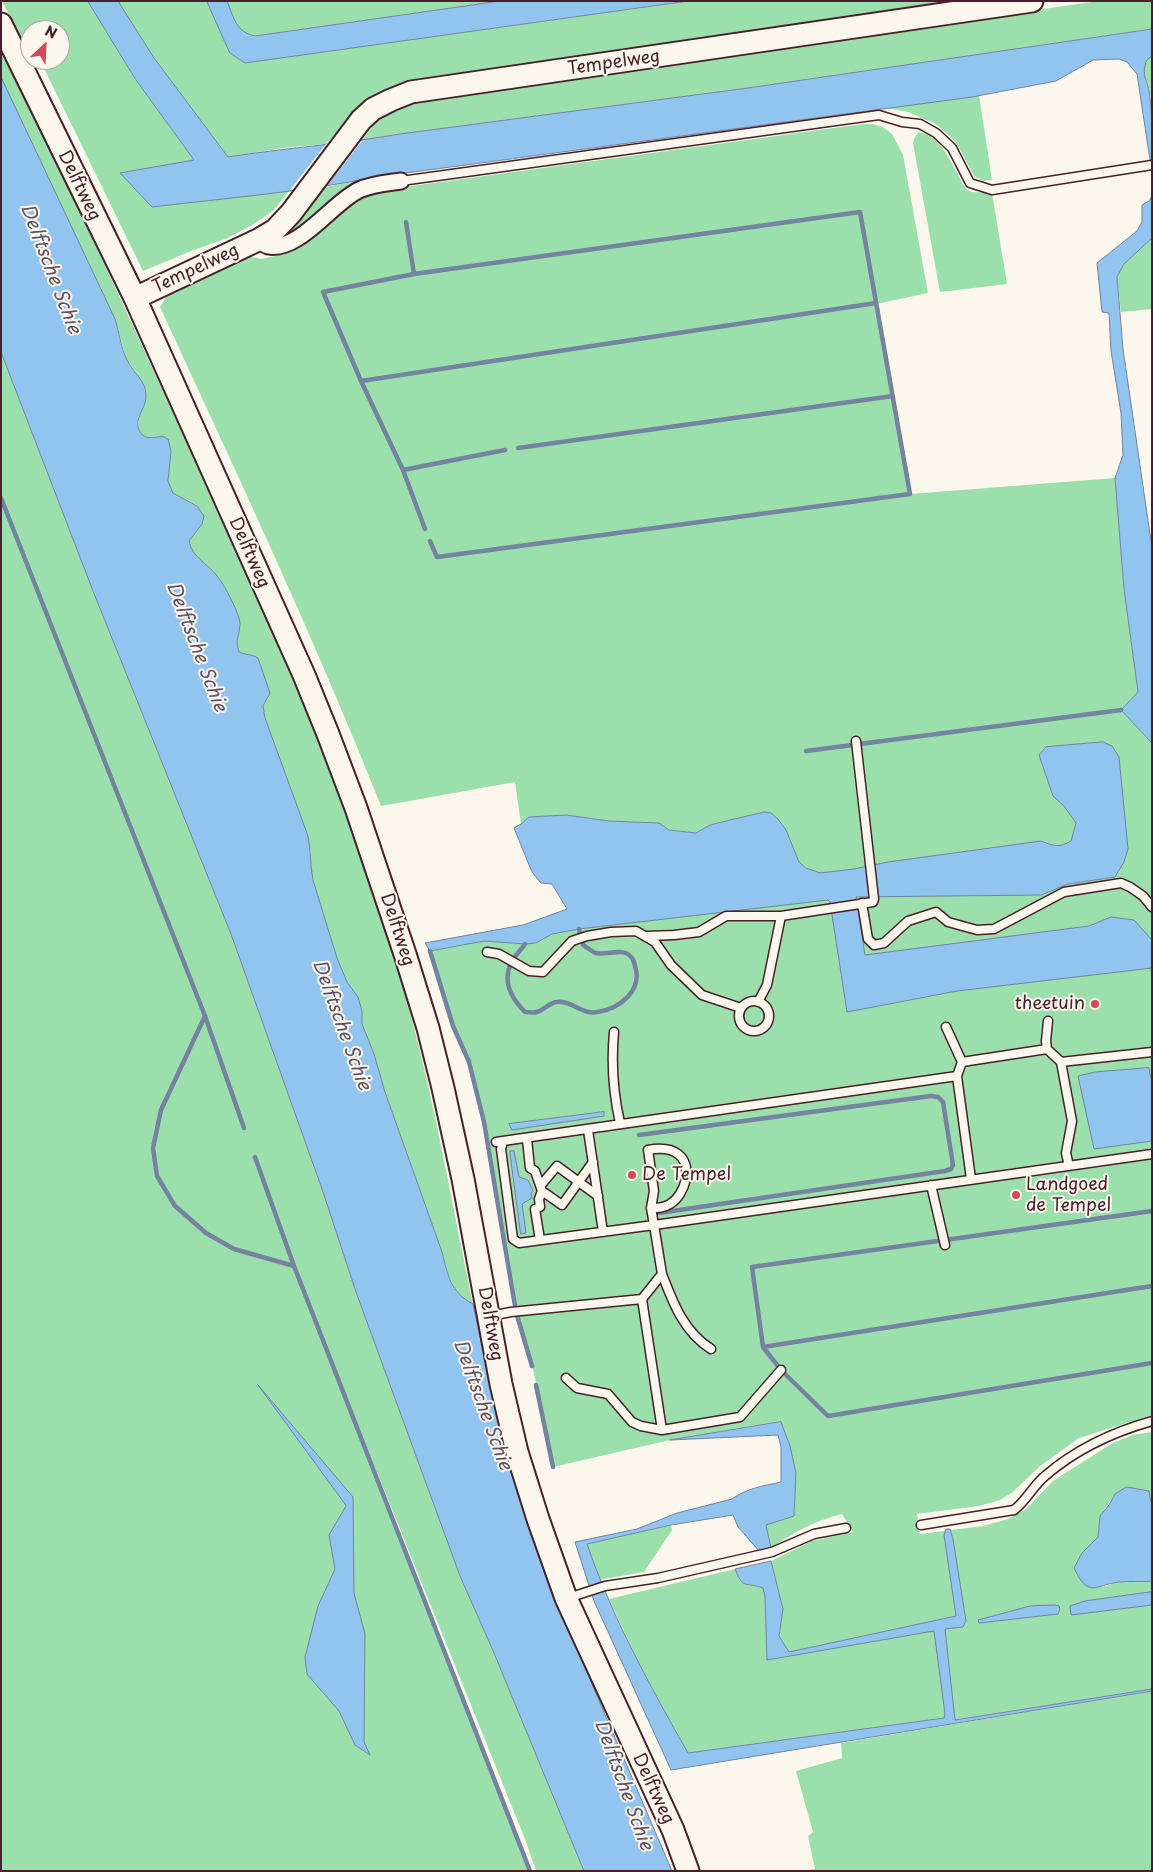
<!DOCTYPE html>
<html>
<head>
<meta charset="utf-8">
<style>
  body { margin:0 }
  #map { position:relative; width:1153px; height:1872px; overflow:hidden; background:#fbf7ec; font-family:"Playpen Sans",sans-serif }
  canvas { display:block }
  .frame { position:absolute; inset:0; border:2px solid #4a1f2b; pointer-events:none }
  .north { position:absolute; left:20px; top:20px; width:50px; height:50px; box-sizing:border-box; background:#fbf7ec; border:1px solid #b4a19f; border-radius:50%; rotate:25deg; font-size:14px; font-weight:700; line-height:20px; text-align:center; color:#4a1f2b }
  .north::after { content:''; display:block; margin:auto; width:18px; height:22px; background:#d1495b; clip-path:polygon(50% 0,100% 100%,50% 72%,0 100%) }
</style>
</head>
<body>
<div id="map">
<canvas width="1153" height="1872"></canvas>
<div class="frame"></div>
<div class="north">N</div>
</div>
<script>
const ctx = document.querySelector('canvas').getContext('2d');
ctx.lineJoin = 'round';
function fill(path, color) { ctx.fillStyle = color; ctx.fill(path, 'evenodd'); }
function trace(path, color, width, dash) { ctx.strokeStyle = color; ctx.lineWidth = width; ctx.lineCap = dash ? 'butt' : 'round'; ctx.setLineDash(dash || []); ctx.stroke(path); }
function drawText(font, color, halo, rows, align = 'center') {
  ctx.font = font + ' "Playpen Sans",sans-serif'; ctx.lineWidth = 4; ctx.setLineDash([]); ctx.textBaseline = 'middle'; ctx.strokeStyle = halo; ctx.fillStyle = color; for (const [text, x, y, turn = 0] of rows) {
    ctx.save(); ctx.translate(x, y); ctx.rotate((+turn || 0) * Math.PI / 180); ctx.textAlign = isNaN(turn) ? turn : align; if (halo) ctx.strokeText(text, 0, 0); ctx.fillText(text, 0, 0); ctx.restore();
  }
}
const green = new Path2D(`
  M 2,1 L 500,1 L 255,36 L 246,34 L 240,30 L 245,63 L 688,1 L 968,1 L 380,94 L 364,103 L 326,144 L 283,148 L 228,157 L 154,58 L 136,32 L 109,35 L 136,80 L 194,160 L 152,207 L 290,190 L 274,210 L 251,226 L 225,239 L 191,251 L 143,271 L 40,60 L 60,60 L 60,30 L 30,30 L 30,45 L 24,45 Z
  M 1098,1 L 1152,1 L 1152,29 L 748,88 L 400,134 L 362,141 C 382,111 389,108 423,100 Z
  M 1,43 C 76,203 151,363 224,524 C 269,623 316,721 352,824 C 373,885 393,948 410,1012 C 436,1108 452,1206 473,1304 L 460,1297 L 455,1289 L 448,1274 L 442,1252 L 385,1092 L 374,1054 L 362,1024 L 362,1011 L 358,997 L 347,982 L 337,958 L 313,880 L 310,868 L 311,853 L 265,718 L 263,706 L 270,692 L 253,655 L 246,655 L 239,652 L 236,642 L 240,623 L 231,602 L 218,577 L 209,567 L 198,559 L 190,548 L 189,541 L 202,524 L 197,505 L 173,493 L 168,481 L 171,451 L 162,436 C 129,444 138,418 146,399 L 136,372 L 127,361 L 115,319 L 6,90 L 1,77 Z
  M 1152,56 L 1152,103 L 1148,82 L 1145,78 C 1144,69 1142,61 1152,56 Z
  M 979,95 L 992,180 L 983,181 L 974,176 L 956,142 L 936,124 L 908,112 L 887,108 Z
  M 863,124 L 873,124 L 883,127 L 892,134 L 903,155 L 928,293 L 876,304 L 910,494 L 1115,478 L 1124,589 L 1138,692 L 1121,710 L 1152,743 L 1152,1415 L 1079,1438 L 1040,1466 L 1013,1492 L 1000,1500 L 979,1506 L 917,1514 L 920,1534 L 983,1526 L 1008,1519 L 1026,1509 L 1053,1481 L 1111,1444 L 1132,1435 L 1152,1432 L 1152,1507 L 1115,1494 L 1100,1516 L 1098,1537 L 1082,1553 L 1102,1587 L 1118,1582 L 1152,1581 L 1152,1689 L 955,1720 L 945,1714 L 944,1718 L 688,1753 L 651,1689 L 609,1599 L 735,1569 C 744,1591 744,1582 763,1588 L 765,1595 L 768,1660 L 789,1652 L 779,1636 L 783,1609 L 771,1561 L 812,1541 L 853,1532 L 842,1514 C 812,1522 796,1531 771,1548 L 766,1525 L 794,1516 L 796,1472 L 781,1422 L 670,1440 L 553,1467 L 534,1373 L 516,1312 L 484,1122 L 469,1062 L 453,1026 L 430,951 L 484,941 L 525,944 L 536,943 L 552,934 L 814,871 C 809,869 804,867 800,863 C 785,848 791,815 763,812 L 710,825 L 696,833 L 669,830 L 659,823 L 609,821 L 566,815 L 529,817 L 521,824 L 515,782 L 381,806 C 314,637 236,472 160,307 L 169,292 L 248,256 L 261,259 L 275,256 L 299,245 L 360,196 L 382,190 Z
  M 918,132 C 943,134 954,171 966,189 L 972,192 L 992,193 L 1007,284 L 940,292 L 913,143 L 915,137 Z
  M 376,177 L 336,195 L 309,222 L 279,238 L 326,187 Z
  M 1152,238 L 1152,309 L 1121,312 L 1117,277 L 1124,264 Z
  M 1,352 L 93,591 L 231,934 L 322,1189 L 356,1292 L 460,1576 L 494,1653 L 584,1871 L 536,1871 L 525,1839 L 318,1326 L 530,1871 L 1,1871 Z
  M 671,1525 L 672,1530 L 644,1572 L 599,1580 L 587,1544 Z
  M 1152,1691 L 1152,1871 L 802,1871 L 815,1869 L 808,1836 L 813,1832 L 796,1771 L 842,1758 L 841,1743 Z`);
const water = new Path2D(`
  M 88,1 L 118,1 L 154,58 L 228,157 C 285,148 343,144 400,134 L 748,88 L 1152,29 L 1152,56 C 1143,61 1144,69 1145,78 C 1153,90 1152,143 1152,160 L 1150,160 L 1137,74 L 1127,62 L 1119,59 L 1093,60 L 1056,81 L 972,97 L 376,177 C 302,192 227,198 152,207 L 120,173 L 194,160 L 136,80 Z
  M 207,1 L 227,1 C 234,18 236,32 255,36 L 500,1 L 688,1 L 245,63 L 230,53 Z
  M 1,77 L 115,319 C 119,332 121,348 127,360 C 133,373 147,381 146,397 C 146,408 134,418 139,430 C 143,440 154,438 162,436 L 168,439 L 171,451 L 168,481 L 173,493 L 197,506 L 204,516 L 202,524 L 189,541 C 192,558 208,563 217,576 C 224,584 241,616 240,625 C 239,637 235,640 239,652 C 245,655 252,654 258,658 L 270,693 L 263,706 L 265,718 L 308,836 C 311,851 310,865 313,880 L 337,958 L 347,982 L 358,997 L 362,1011 L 362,1024 L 374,1054 L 385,1092 L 442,1252 C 448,1275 450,1292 473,1304 L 501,1432 L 539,1553 L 562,1614 L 672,1871 L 584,1871 L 494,1653 L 460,1576 L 356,1292 L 322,1189 L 231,934 L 93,591 L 1,352 Z
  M 1152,196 L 1152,238 L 1124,264 L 1117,277 L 1123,349 L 1152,548 L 1152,743 L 1121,710 L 1138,692 L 1124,589 L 1115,478 L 1123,455 L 1121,413 L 1111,351 L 1109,313 L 1102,312 L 1097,263 L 1137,231 L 1142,222 L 1142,205 L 1149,201 Z
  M 1103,742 L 1112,746 L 1119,757 L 1128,849 L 1124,862 L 1115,877 L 1068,884 L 1041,895 L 856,897 L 865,955 L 1089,926 L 1111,917 L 1134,920 L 1152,940 L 1152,968 L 957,991 L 847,1012 L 830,902 L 828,900 L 579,929 L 552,934 L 536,943 L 525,944 L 484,941 L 430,951 L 425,943 L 523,925 L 567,909 L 552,884 L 541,883 L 532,872 L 514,828 L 521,824 L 529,817 L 566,815 L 609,821 L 659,823 L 669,830 L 696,833 L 710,825 L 726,821 L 764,812 L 771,813 L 778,819 L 786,830 L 799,862 L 806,868 L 820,873 L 854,869 L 888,862 L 1041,841 C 1053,846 1060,848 1071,841 L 1076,823 L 1064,806 L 1053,796 L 1039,755 L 1046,747 Z
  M 1149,1068 L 1152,1084 L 1152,1141 L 1094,1149 L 1078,1076 L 1095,1072 Z
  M 604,1112 L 604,1116 L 512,1130 L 509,1124 Z
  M 510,1151 L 514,1151 L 519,1177 L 528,1180 L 533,1191 L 531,1194 L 532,1198 L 522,1204 L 526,1233 L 521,1234 Z
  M 258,1385 L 353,1497 L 354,1593 L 365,1634 L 364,1742 L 370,1755 L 355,1745 L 339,1711 L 307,1674 L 305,1657 L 318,1606 L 335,1569 L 329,1535 L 346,1506 Z
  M 781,1422 L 790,1446 L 796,1473 L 794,1516 L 766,1525 L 771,1548 L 759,1551 L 738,1527 L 733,1515 L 671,1525 L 587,1544 C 612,1617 650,1686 688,1753 L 944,1718 L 945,1714 L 934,1631 L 767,1660 L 765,1596 L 763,1588 C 744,1581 744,1591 735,1569 L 771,1561 L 783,1609 L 779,1636 L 789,1652 L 956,1616 L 944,1535 L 946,1529 L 950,1529 L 953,1539 L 966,1621 L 963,1627 L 945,1629 L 955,1720 L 1152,1689 L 1152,1691 L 671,1770 L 594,1601 L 575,1542 L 637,1529 L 677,1513 L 732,1499 C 747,1488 763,1486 781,1482 L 781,1447 L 778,1435 L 670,1440 Z
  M 1127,1487 L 1149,1491 L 1152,1507 L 1152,1581 C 1141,1582 1130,1581 1119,1582 C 1094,1585 1089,1599 1074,1568 L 1082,1553 L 1098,1537 L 1100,1516 L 1109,1505 L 1115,1494 Z
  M 1152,1592 L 1152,1605 L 1071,1615 L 1070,1606 L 1085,1601 Z
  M 1055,1605 L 1059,1606 L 1060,1609 L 1058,1614 L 979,1623 L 978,1620 L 1030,1606 Z`);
const pier = new Path2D(`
  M 362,141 L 326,187 L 290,190 L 326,144 Z`);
const stream = new Path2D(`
  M 406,222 L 414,274
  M 361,381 L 323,292 L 414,274 L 860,212 L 910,494 L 437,557 L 430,541
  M 518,448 L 893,396
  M 403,470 L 505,450
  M 1,498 L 205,1016 L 244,1128
  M 425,529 L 403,470 L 361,381 L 876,303
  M 806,751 L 1121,710
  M 525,944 C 521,950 514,956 511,963 C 502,982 512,999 525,1012 C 529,1012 534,1013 537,1012 C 544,1010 550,1002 557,1002 C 571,1000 582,1015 597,1012 C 620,1009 643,990 635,966 C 634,963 634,961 632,958 C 623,946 608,956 596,953 C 592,952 587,947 583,945 L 579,929
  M 430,951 L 453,1026 L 469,1062 L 484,1122 L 516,1312 L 532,1366
  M 205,1016 L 161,1110 L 153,1148 L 157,1176 L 175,1206 L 206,1233 L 234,1249 L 294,1266
  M 639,1135 L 931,1096 L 938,1097 L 943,1102 L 953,1165 L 951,1169 L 945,1171 L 659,1213
  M 255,1157 L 294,1266 L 530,1871
  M 1152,1211 L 752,1267 L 763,1347 L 781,1370 L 828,1416 L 1152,1363
  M 763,1347 L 1152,1286
  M 536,1385 L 553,1467`);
const lane = new Path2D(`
  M 401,181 L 879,115 L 902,122 L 920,124 L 936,133 L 952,148 L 970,183 L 992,190 L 1152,165
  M 862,903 L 868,939 L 874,945 L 884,943 L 908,921 L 936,912 L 948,922 L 977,930 L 994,929 L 1064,892 L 1121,883 L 1130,887 L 1143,896 L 1152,907
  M 647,936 L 674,935 L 699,932 L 726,916 L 781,916 L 873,902 L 874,899 L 856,741
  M 487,952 L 499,954 L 529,971 L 543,972 L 572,941 L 587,936 L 611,932 L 636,931 L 655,942 L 671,965 L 702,995 L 741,1008
  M739 1016a15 15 0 1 1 30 0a15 15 0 1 1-30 0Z
  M 758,1002 L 767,985 L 781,916
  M 946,1027 L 962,1062 L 957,1076 L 971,1179
  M 614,1032 C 611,1064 613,1092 620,1123
  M 1047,1049 L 1046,1041 L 1048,1021
  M 962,1062 L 1047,1049 L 1061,1062 L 1152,1052
  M 1061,1062 L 1072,1121 L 1066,1153 L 1069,1166
  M 588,1130 L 603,1232
  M 527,1139 L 530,1168 L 535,1171 L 542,1191 L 539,1199 L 540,1207 L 535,1209 L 540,1240
  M 496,1142 L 957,1076
  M 503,1142 L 501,1149 L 513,1239 L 519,1243 L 654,1225 L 651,1208 L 654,1191 L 648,1150 C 658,1148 669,1147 678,1154 C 694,1166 685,1195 670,1204 C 664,1208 658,1208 651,1208
  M 541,1185 L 557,1166 L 598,1196
  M 931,1185 L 945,1245
  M 542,1191 L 562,1205 L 593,1162
  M 662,1274 C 673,1303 684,1332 711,1349
  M 490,1316 L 511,1312 L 642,1299
  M 781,1370 L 740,1417 L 662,1430 L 642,1299 L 662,1274 L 654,1225 L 1152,1154
  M 566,1378 L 577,1388 L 608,1394 L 632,1422 L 641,1426 L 662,1430
  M 921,1525 L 1014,1510 C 1026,1501 1033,1486 1045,1476 C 1076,1449 1113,1432 1152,1421
  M 568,1598 L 605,1586 L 658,1578 L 772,1552 L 814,1534 L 846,1528`);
const street = new Path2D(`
  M 258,240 C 261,242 265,245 268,246 C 299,252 333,202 359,190 C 372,184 387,183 401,181`);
const secondary = new Path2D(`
  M 1,24 L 135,298 L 304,675 L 328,734 L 356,808 L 405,954 L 428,1028 L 443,1088 L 463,1179 L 501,1384 L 517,1452 L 538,1519 L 566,1598 L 673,1830 L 688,1871
  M 135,298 L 258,240 L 275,230 L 291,213 L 361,120 L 373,109 L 391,100 L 411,92 L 1032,1`);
const markers = [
  [1095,1004,5,"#d1495b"],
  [632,1175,5,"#d1495b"],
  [1016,1195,5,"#d1495b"]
];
const streetNames = [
  ["Tempelweg",614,63,-8],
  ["Delftweg",79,186,64],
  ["Tempelweg",196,269,-25],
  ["Delftweg",249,553,66],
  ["Delftweg",397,930,72],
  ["Delftweg",490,1324,80],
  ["Delftweg",653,1789,65]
];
const poiNames = [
  ["theetuin",1085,1004,"right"],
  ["De Tempel",642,1175],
  ["Landgoed",1026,1185],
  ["de Tempel",1026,1206]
];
const waterNames = [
  ["Delftsche Schie",50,269,69],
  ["Delftsche Schie",196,647,69],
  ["Delftsche Schie",341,1025,70],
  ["Delftsche Schie",482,1405,70],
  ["Delftsche Schie",623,1785,70]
];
fill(green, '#9be0ac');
fill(water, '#91c4ee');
trace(water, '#7582a0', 1);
fill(pier, '#fbf7ec');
trace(stream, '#7582a0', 4.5);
trace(lane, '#4a1f2b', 11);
trace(street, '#4a1f2b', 19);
trace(secondary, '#4a1f2b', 25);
trace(lane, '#fbf7ec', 8);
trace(street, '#fbf7ec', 15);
trace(secondary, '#fbf7ec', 21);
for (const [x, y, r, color] of markers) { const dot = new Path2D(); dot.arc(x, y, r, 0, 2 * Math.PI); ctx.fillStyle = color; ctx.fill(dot); trace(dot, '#fbf7ec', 2); }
drawText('18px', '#4a1f2b', '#fbf7ec', streetNames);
drawText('18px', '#4a1f2b', '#fbf7ec', poiNames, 'left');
drawText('italic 19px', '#5f5166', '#fbf7ec', waterNames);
</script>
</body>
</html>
